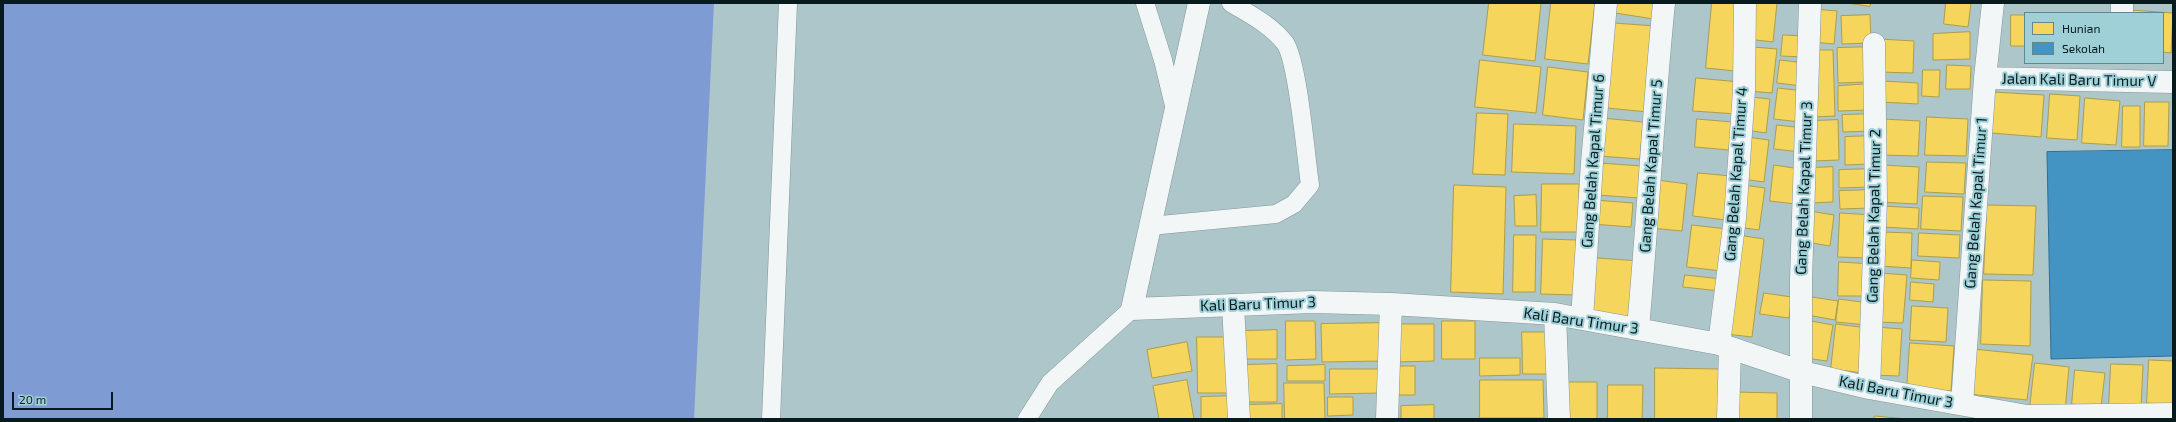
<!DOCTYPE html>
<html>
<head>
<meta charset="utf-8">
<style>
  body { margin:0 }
  #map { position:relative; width:2176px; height:422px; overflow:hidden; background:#acc6ca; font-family:"Exo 2",sans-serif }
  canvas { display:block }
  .frame { position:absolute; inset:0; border:4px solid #071b1e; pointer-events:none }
  .legend { position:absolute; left:2024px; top:12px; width:140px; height:52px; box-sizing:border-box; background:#9fd0d7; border:1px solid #62888d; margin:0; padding:5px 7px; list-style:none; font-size:12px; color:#071b1e }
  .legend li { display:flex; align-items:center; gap:8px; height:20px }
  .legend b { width:20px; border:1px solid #62888d }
  .scale { position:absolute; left:12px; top:392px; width:101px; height:18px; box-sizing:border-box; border:2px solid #071b1e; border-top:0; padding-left:5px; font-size:12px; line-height:14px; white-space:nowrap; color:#071b1e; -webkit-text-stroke:3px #9fd0d7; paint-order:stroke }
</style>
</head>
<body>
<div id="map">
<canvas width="2176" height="422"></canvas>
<div class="frame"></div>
<ul class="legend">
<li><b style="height:11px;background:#f6d55c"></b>Hunian</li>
<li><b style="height:11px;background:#4393c3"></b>Sekolah</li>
</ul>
<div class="scale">20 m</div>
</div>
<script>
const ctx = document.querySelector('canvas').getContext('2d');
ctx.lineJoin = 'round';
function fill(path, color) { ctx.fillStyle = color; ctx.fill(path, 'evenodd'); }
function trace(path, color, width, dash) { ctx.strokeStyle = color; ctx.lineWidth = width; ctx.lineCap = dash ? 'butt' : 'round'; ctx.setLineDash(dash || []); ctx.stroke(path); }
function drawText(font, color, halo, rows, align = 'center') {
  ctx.font = font + ' "Exo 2",sans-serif'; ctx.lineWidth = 4; ctx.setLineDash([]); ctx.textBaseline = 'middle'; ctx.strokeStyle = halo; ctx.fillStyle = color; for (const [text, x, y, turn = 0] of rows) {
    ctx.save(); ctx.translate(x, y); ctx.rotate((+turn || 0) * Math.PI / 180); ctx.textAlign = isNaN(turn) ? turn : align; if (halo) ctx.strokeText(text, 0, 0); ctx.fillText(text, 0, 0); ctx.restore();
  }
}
const water = new Path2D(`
  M 3,3 L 714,3 L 694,419 L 3,419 Z`);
const homes = new Path2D(`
  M 1489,3 L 1541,3 L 1535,61 L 1483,55 Z
  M 1551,3 L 1595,3 L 1588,64 L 1545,59 Z
  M 1616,3 L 1656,3 L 1654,19 L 1615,13 Z
  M 1712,3 L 1742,3 L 1735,71 L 1706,68 Z
  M 1752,3 L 1777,3 L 1773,42 L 1748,39 Z
  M 1847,3 L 1871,3 L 1870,6 Z
  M 1946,3 L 1971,3 L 1968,27 L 1944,24 Z
  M 1814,9 L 1837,11 L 1834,44 L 1812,42 Z
  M 2130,10 L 2173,13 L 2171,53 L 2163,52 L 2163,13 L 2129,13 Z
  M 1870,15 L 1871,43 L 1842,44 L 1841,16 Z
  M 2011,15 L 2025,15 L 2025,46 L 2011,46 Z
  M 1614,23 L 1655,26 L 1648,112 L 1607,108 Z
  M 1970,32 L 1970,59 L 1933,60 L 1933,34 Z
  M 1783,35 L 1805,36 L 1804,57 L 1781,56 Z
  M 1879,39 L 1914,41 L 1913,73 L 1878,72 Z
  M 1753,47 L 1777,49 L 1772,93 L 1748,91 Z
  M 1867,47 L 1868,82 L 1838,83 L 1837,48 Z
  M 1811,50 L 1833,50 L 1835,116 L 1813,117 Z
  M 1480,60 L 1541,67 L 1536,113 L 1475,107 Z
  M 1780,60 L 1805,63 L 1802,86 L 1777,83 Z
  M 1947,65 L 1971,66 L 1970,89 L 1946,89 Z
  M 1548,67 L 1588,72 L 1583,120 L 1543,115 Z
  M 1923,70 L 1940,70 L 1939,97 L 1922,96 Z
  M 1696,78 L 1740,82 L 1737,114 L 1693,111 Z
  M 1882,81 L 1918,83 L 1918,104 L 1881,102 Z
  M 1870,84 L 1870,110 L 1838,111 L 1838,86 Z
  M 1778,88 L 1804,91 L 1800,122 L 1774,119 Z
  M 1993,92 L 2044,95 L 2041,137 L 1991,133 Z
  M 2050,94 L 2080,96 L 2077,140 L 2047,138 Z
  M 1751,97 L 1770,99 L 1766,133 L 1746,130 Z
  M 2085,98 L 2120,101 L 2116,145 L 2082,143 Z
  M 2145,102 L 2169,102 L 2168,146 L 2144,146 Z
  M 2123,106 L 2140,106 L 2140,147 L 2122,147 Z
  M 1477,113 L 1508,114 L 1505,175 L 1473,174 Z
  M 1871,114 L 1871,131 L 1843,132 L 1842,115 Z
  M 1927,117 L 1968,119 L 1966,156 L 1925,155 Z
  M 1602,118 L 1643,122 L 1640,159 L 1599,156 Z
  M 1697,119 L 1732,122 L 1729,150 L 1695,147 Z
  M 1883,119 L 1920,121 L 1918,156 L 1881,155 Z
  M 1838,120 L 1839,160 L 1812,161 L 1811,121 Z
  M 1514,124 L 1576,126 L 1574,174 L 1512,172 Z
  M 1777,125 L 1804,128 L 1801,152 L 1774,149 Z
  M 1870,136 L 1871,164 L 1845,165 L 1845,137 Z
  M 1747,137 L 1769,140 L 1764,182 L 1742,179 Z
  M 1927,162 L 1966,163 L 1964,194 L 1925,192 Z
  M 1599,163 L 1642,166 L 1640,198 L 1597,195 Z
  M 1774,165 L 1800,169 L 1796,204 L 1770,201 Z
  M 1882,165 L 1919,167 L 1917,204 L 1880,202 Z
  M 1833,167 L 1833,202 L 1808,203 L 1807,168 Z
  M 1871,169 L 1871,187 L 1839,188 L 1839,170 Z
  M 1698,173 L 1731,176 L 1726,220 L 1693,216 Z
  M 1657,180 L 1687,184 L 1682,231 L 1651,228 Z
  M 1542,184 L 1579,184 L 1579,232 L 1541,232 Z
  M 1454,185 L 1506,187 L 1503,294 L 1451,292 Z
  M 1743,185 L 1765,188 L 1759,230 L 1738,227 Z
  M 1870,190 L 1870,208 L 1840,209 L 1839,191 Z
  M 1536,195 L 1537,226 L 1515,226 L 1514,196 Z
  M 1923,196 L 1963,197 L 1961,231 L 1921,229 Z
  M 1594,200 L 1633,203 L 1631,227 L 1592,224 Z
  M 1987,205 L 2036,206 L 2033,275 L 1984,274 Z
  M 1882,206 L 1919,208 L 1918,229 L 1882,227 Z
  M 1810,211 L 1834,215 L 1830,246 L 1806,242 Z
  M 1840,213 L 1873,215 L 1870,258 L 1838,257 Z
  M 1692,225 L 1727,229 L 1722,271 L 1687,267 Z
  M 1881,232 L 1912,233 L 1911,268 L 1880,266 Z
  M 1919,233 L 1960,235 L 1959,258 L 1918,256 Z
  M 1514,235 L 1536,235 L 1535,292 L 1513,292 Z
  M 1738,235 L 1764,239 L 1752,337 L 1726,334 Z
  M 1543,239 L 1577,240 L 1575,295 L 1541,294 Z
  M 1597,258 L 1640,261 L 1636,317 L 1593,314 Z
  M 1912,260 L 1940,262 L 1939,280 L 1911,278 Z
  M 1839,262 L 1873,264 L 1871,296 L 1838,296 Z
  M 1880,273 L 1907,275 L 1903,323 L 1876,322 Z
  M 1685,275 L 1722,279 L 1720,291 L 1683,287 Z
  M 1983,280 L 2031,281 L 2030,346 L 1981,344 Z
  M 1911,282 L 1934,284 L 1933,302 L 1910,300 Z
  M 1764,293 L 1792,297 L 1789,318 L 1760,314 Z
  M 1805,296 L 1838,301 L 1835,320 L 1802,314 Z
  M 1839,299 L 1869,303 L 1867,325 L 1836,322 Z
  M 1912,306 L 1948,308 L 1946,342 L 1910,340 Z
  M 1286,321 L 1315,321 L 1316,359 L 1286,360 Z
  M 1442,321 L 1475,321 L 1475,359 L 1442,359 Z
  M 1811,321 L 1833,325 L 1827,361 L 1805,358 Z
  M 1381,323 L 1382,361 L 1322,362 L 1321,324 Z
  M 1396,324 L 1434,324 L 1434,361 L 1396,362 Z
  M 1836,324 L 1868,328 L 1863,373 L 1831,369 Z
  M 1876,327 L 1902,329 L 1899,376 L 1873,375 Z
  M 1277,330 L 1277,359 L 1242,359 L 1242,331 Z
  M 1522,332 L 1548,332 L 1549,374 L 1523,374 Z
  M 1197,337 L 1228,337 L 1229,393 L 1198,393 Z
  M 1187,342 L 1192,371 L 1152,378 L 1147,350 Z
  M 1910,343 L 1954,346 L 1951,391 L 1907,388 Z
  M 1973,349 L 2033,355 L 2027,400 L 1968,394 Z
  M 1480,358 L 1520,358 L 1520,375 L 1480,376 Z
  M 2149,360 L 2173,361 L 2173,405 L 2147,403 Z
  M 2035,363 L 2069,367 L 2065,411 L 2030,407 Z
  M 1277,364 L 1277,402 L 1243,402 L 1242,365 Z
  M 2111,364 L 2143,365 L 2141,408 L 2109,406 Z
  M 1325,365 L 1325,381 L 1287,381 L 1287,366 Z
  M 1394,366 L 1415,366 L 1415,395 L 1395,395 Z
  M 1655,368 L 1719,369 L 1719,419 L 1655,419 Z
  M 1330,369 L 1380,369 L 1380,393 L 1330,394 Z
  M 2075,370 L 2105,373 L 2101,407 L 2072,404 Z
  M 1187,380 L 1194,419 L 1159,419 L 1153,386 Z
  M 1480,380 L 1543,380 L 1544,418 L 1480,418 Z
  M 1569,382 L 1597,382 L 1597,419 L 1568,419 Z
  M 1284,383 L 1324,383 L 1325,419 L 1285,419 Z
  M 1608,385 L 1643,385 L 1642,419 L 1608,419 Z
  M 1733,392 L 1777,393 L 1777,419 L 1733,419 Z
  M 1232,396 L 1232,419 L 1201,419 L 1201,397 Z
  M 1328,397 L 1353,397 L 1353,415 L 1328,416 Z
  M 1282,404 L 1282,419 L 1243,419 L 1243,405 Z
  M 1434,405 L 1434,419 L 1401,419 L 1401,406 Z
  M 1875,416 L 1907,419 L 1874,419 Z`);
const schools = new Path2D(`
  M 2173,150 L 2173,356 L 2051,359 L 2047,152 Z`);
const lane = new Path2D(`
  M 1145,3 L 1163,60 L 1175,110
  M 1150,226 L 1276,214 L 1294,204 L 1310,185 C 1306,158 1298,61 1285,43 C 1271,25 1251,15 1231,3
  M 771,419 L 788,3
  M 1027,419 L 1050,383 L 1132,309`);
const street = new Path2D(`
  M 1199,3 L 1132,309 L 1312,302 L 1391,304 L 1555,314 L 1719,344 L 1802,372 L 1869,388 L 2027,416 L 2173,414
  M 2122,3 L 2122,13
  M 1985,78 L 2173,82
  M 1233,305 L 1239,419
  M 1555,314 L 1559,419
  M 1582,319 L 1592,163 L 1606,3
  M 1638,328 C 1648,220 1653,111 1664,3
  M 1719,344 L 1735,218 L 1744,90 L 1745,3
  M 1869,388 L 1876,200 L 1874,44
  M 1962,404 L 1985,78 L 1993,3
  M 1387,419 L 1391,304
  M 1728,419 L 1730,348
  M 1801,419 L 1801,279 L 1810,3`);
const streetNames = [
  ["Jalan Kali Baru Timur V",2079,80,1],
  ["Gang Belah Kapal Timur 6",1593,161,-86],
  ["Gang Belah Kapal Timur 5",1651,166,-86],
  ["Gang Belah Kapal Timur 4",1736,174,-86],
  ["Gang Belah Kapal Timur 3",1804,188,-88],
  ["Gang Belah Kapal Timur 1",1976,203,-86],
  ["Gang Belah Kapal Timur 2",1874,216,-89],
  ["Kali Baru Timur 3",1258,304,-2],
  ["Kali Baru Timur 3",1581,321,8],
  ["Kali Baru Timur 3",1896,392,11]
];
fill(water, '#7e9bd4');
fill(homes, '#f6d55c');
trace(homes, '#ae9d49', 1);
fill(schools, '#4393c3');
trace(schools, '#316f92', 1);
trace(lane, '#819698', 19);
trace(street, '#819698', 23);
trace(lane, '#f3f6f7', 18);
trace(street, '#f3f6f7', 22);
drawText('15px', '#071b1e', '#9fd0d7', streetNames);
</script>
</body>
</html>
